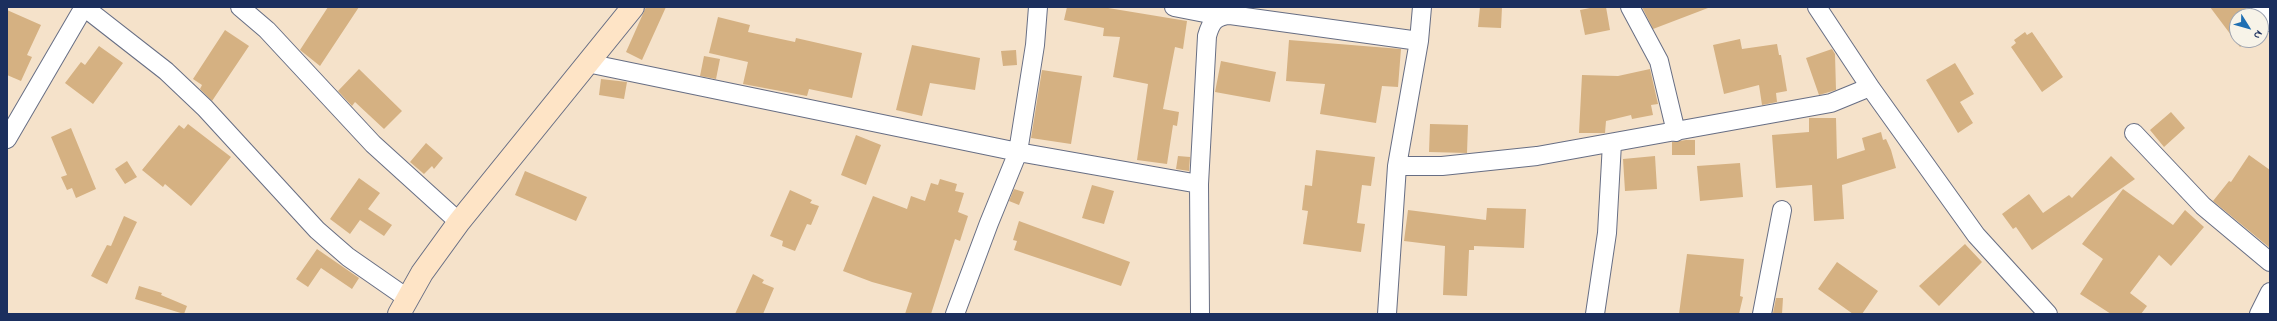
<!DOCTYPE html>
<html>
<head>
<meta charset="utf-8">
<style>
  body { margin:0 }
  #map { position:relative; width:2277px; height:321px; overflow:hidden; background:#f5e2ca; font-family:"Indie Flower",sans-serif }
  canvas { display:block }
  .frame { position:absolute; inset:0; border:8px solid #1b2f5e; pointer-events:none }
  .north { position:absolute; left:2229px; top:8px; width:40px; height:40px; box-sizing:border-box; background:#f7f3e8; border:1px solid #9fa5b1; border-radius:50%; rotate:127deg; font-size:11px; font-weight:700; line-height:16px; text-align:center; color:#1b2f5e }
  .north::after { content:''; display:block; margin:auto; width:14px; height:18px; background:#1f6fb2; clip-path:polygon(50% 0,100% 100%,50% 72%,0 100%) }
</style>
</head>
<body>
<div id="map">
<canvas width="2277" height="321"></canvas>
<div class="frame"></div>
<div class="north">N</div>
</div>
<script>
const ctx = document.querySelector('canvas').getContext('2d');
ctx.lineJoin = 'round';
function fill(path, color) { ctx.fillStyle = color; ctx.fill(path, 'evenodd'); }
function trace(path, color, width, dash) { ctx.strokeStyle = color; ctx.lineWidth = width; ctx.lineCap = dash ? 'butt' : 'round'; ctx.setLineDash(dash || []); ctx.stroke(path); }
const building = new Path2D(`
  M 328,7 L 359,7 L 320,66 L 300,50 Z
  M 646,7 L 666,7 L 642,60 L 626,52 Z
  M 1067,7 L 1102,7 L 1187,21 L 1183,49 L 1175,47 L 1163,109 L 1179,112 L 1177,126 L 1173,125 L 1167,164 L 1137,160 L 1148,84 L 1113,77 L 1120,37 L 1103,36 L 1104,28 L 1064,20 Z
  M 1480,7 L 1502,7 L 1501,28 L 1478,27 Z
  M 1595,7 L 1606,7 L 1610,30 L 1585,35 L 1580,10 Z
  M 1642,7 L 1708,7 L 1708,8 L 1653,29 Z
  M 2210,7 L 2245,7 L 2252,16 L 2237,16 L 2237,40 L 2249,40 L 2240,47 Z
  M 7,10 L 41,25 L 27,55 L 32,57 L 21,81 L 7,75 Z
  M 718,17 L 750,25 L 748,32 L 795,42 L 796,38 L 862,53 L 852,98 L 809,89 L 807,96 L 743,84 L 748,62 L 709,53 Z
  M 225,30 L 249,46 L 212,101 L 200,89 L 202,85 L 193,79 Z
  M 2025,32 L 2027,35 L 2032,32 L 2063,77 L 2042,92 L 2011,47 L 2016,43 L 2014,40 Z
  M 1740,39 L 1742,49 L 1777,44 L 1779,55 L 1781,55 L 1787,91 L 1776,93 L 1777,102 L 1762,105 L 1759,85 L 1724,94 L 1713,45 Z
  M 1289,40 L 1401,49 L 1398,87 L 1382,86 L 1376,123 L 1320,114 L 1325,84 L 1286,81 Z
  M 912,45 L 980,58 L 975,90 L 930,83 L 922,116 L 896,110 Z
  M 99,46 L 123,63 L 93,104 L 65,83 L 81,62 L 85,65 Z
  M 1832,49 L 1835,54 L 1836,90 L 1819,95 L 1806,58 Z
  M 1016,50 L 1017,65 L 1003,66 L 1001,51 Z
  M 704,56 L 720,59 L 716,79 L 700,76 Z
  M 1221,61 L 1276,72 L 1270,102 L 1215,92 Z
  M 1955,63 L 1974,94 L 1960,102 L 1973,123 L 1958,133 L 1926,80 Z
  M 359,69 L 402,111 L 384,129 L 355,102 L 352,106 L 338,91 Z
  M 1650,69 L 1658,104 L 1651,105 L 1653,115 L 1632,119 L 1631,115 L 1606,121 L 1605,133 L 1579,133 L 1582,75 L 1618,76 Z
  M 1042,70 L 1082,76 L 1071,144 L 1031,138 Z
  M 601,79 L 627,82 L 624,99 L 599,95 Z
  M 2171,112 L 2185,128 L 2164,147 L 2150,130 Z
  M 1809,118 L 1836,118 L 1837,159 L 1865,150 L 1862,138 L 1881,132 L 1883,140 L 1886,139 L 1891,150 L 1896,168 L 1842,185 L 1844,219 L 1814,221 L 1812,185 L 1776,188 L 1772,135 L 1809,132 Z
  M 188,124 L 231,157 L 191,206 L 165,184 L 163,187 L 142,170 L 179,125 L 184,129 Z
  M 1430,124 L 1468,125 L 1467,153 L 1429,152 Z
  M 71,128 L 96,189 L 76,198 L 72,188 L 67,190 L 61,177 L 67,175 L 51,137 Z
  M 856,135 L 881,145 L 866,185 L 841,175 Z
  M 1686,140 L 1695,140 L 1695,155 L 1672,155 L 1672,142 Z
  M 426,143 L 443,158 L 434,169 L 432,166 L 424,174 L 410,162 Z
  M 1316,150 L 1375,157 L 1371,186 L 1362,185 L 1357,223 L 1365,224 L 1361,252 L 1303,244 L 1308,211 L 1302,210 L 1305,185 L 1312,186 Z
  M 2249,155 L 2270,170 L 2270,248 L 2213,201 L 2229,181 L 2231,182 Z
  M 1178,156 L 1190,157 L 1189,171 L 1176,169 Z
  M 1655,156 L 1657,189 L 1625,191 L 1623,159 Z
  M 2111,156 L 2135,179 L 2032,250 L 2016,227 L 2013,229 L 2002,214 L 2029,194 L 2043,213 L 2069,195 L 2072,198 Z
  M 127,161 L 137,177 L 125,184 L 115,169 Z
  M 1740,163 L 1743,197 L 1700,201 L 1697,166 Z
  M 525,171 L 587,197 L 576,221 L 515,195 Z
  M 359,178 L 380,193 L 368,209 L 392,225 L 384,236 L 360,220 L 350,234 L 330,219 Z
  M 940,179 L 957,184 L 955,191 L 964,193 L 958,212 L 968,216 L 960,241 L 955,239 L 931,314 L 905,314 L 912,293 L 872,282 L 843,271 L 873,196 L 907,209 L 911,196 L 925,201 L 931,183 L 938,185 Z
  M 1092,185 L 1114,191 L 1104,224 L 1082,218 Z
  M 1014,189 L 1024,192 L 1019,205 L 1009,201 Z
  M 2123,189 L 2173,225 L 2185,210 L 2204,227 L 2171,266 L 2159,255 L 2130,293 L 2147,306 L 2141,314 L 2111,314 L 2080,294 L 2103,259 L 2082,244 Z
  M 790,190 L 812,200 L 810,203 L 819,206 L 811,225 L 807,224 L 795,251 L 782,246 L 783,241 L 770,236 Z
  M 1487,208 L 1526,209 L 1524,248 L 1474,246 L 1474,250 L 1469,250 L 1467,296 L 1443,295 L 1445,246 L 1404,241 L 1408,210 L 1486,220 Z
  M 124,216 L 137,222 L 107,284 L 91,276 L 107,245 L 111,246 Z
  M 1019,221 L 1130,262 L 1121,286 L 1014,250 L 1017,241 L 1013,240 Z
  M 1965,244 L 1982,262 L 1939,306 L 1919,286 Z
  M 317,249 L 359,278 L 352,289 L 321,268 L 308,287 L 296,279 Z
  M 1687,254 L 1744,259 L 1740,296 L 1743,297 L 1739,314 L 1679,314 Z
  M 1837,262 L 1878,291 L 1862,314 L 1853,314 L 1818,289 Z
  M 753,274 L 764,280 L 762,283 L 774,288 L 763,314 L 735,314 Z
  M 139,286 L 162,293 L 161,295 L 187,306 L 184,314 L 135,299 Z
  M 1776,298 L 1783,298 L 1782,314 L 1773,313 Z`);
const street = new Path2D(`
  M 84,7 L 166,71 L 205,108 L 317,230 L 348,257 L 407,298
  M 240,7 L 267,30 L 373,144 L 459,222
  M 1174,7 L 1220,16
  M 1630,7 L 1659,61 L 1676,132
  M 1817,7 L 1870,87
  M 2261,7 L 2270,22
  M 587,63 L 1018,152 L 1199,184 L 1200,314
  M 2134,133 L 2203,206 L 2270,262
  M 7,139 L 84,7
  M 1397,166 L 1419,41 L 1422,7
  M 1199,184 L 1207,36 C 1211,22 1215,16 1230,15 L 1419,41
  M 955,314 L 989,223 L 1018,152 L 1035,45 L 1038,7
  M 1387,314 L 1397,166 L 1442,166 L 1537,156 L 1831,103 L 1870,87 L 1976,235 L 2048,314
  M 1595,314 L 1607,233 L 1612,143
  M 1762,314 L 1782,210
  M 2259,314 L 2270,292`);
const secondary = new Path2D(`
  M 399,314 L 422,273 L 459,222 L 633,7`);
fill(building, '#d5b182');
trace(street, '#676e84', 20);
trace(secondary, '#676e84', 24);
trace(street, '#fff', 18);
trace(secondary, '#fee4c6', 22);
</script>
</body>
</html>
